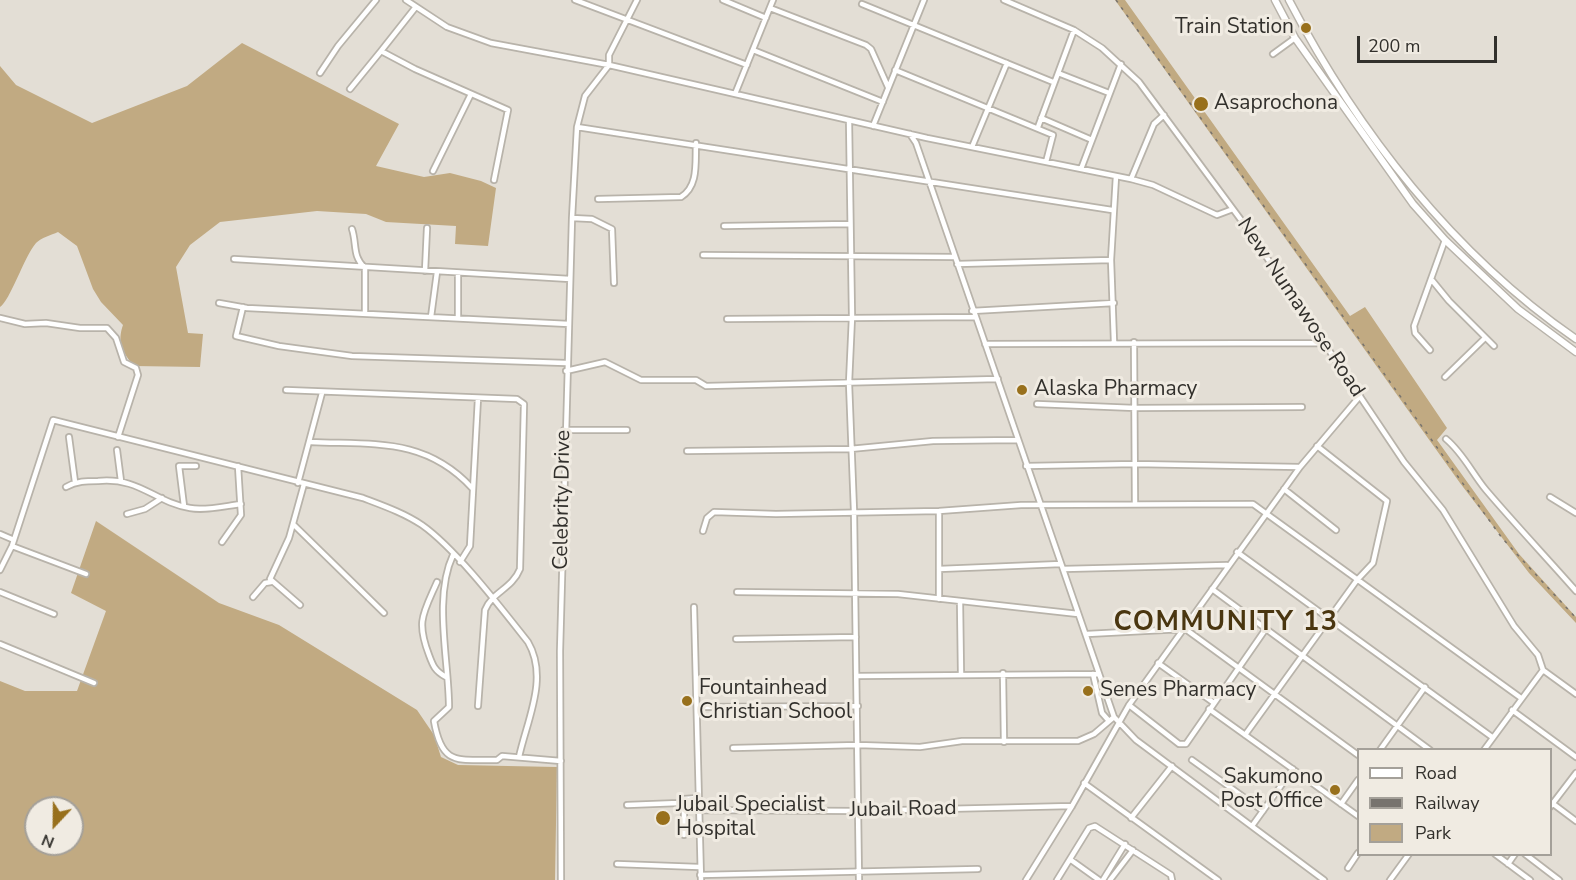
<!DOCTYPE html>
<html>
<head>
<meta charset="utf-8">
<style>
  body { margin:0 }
  #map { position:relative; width:1576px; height:880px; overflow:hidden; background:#e3ded5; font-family:"Nunito Sans",sans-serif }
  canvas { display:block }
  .legend { position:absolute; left:1357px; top:748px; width:195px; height:108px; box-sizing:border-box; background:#f0ebe2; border:2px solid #a4a099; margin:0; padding:8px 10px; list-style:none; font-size:18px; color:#32302c }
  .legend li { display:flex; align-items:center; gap:12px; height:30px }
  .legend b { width:30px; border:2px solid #a4a099 }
  .north { position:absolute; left:24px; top:796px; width:60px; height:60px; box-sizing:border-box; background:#f0ebe2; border:2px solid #a4a099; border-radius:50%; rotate:202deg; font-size:16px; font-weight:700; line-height:24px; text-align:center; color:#32302c }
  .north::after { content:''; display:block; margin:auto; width:21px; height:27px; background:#98701c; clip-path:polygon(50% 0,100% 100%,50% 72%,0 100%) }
  .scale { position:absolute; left:1357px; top:36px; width:140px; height:27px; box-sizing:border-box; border:3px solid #32302c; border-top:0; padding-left:8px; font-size:18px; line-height:21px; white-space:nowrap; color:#32302c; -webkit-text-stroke:4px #f0ebe2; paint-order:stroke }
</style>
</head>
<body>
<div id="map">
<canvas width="1576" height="880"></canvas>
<ul class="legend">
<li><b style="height:8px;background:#fff"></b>Road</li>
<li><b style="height:8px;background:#77736e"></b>Railway</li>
<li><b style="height:16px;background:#c1aa82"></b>Park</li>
</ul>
<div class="north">N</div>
<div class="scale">200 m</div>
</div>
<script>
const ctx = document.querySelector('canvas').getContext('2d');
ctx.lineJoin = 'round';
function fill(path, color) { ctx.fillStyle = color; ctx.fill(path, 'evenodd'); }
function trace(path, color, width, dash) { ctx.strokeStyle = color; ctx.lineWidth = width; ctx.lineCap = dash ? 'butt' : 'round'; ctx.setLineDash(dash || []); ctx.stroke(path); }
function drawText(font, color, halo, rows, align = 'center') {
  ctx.font = font + ' "Nunito Sans",sans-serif'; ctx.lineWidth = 6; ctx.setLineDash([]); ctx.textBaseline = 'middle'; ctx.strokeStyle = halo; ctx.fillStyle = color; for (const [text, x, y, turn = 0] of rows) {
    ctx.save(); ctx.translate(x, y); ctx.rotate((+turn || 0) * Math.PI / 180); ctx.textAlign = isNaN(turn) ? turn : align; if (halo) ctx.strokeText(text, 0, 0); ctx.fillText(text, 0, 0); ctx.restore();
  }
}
const green = new Path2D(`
  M 1115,0 L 1125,0 L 1350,316 L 1365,307 L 1447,428 L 1437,440 L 1519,554 L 1576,617 L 1576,623 L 1529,573 L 1460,483 Z
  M 242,43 L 399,124 L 376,166 L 424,177 L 450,173 L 481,181 L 496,188 L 488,246 L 455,244 L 456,226 L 386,222 L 366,214 L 317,211 L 220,222 L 190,245 L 176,267 L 188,333 L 203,334 L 200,367 L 134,366 C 122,352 117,342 123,325 L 101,302 L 93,289 L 77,246 L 58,232 C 51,235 41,238 36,243 C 24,257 10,301 0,307 L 0,66 L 16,85 L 92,123 L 187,86 Z
  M 96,521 L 219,603 L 279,625 L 417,710 L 434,735 L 441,757 L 458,765 L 557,767 L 555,880 L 0,880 L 0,681 L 25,691 L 77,691 L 106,611 L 71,593 ZM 36,808 L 72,808 L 72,844 L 36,844 Z`);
const minor = new Path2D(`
  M 406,0 L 447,27 L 491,43 L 609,65 L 927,138 L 1131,179 L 1153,185 L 1217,215 L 1233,209
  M 575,0 L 747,65
  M 723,0 L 766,18
  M 1004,0 L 1074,30 L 1102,48 L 1139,82 L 1247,228 L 1404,462 L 1443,510 L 1514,626 L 1538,655 L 1543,670
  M 862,4 L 1053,82
  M 415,8 L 381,51 L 415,69 L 508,110 L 494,180
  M 770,8 L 866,45 L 871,49 L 888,87
  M 753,50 L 883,102
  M 1273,54 L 1295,38
  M 895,70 L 1053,135 L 1046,162
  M 320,73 L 338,46 L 376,0
  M 1058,73 L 1109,93
  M 350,89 L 381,51
  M 735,94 L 773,0
  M 1041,118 L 1092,140
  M 849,120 L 852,317 L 849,383 L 854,511 L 859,880
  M 873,126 L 924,0
  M 577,127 L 1112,210
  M 1038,127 L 1074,30
  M 910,134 L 916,143 L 1114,717 L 1136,740 L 1324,880
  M 972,147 L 1007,63
  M 1081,169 L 1121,64
  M 433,171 L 471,94
  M 1131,179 L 1154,124 L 1164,115
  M 598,199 L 681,197 C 699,186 695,162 696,143
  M 572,218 L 577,127 L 585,96 L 609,65 L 609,55 L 637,0
  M 724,226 L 849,224
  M 352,229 C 357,244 352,256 365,268 L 365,314
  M 703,255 L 955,257
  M 234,259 L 570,279
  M 957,264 L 1111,260
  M 425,271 L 427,228
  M 1431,279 L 1449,301 L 1494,346
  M 219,303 L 247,308 L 569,324
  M 243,307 L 236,336 L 279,346 L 352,356 L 566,363
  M 972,311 L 1114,303
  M 431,317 L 437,272
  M 0,318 L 25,324 L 46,323 L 80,328 L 107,328 L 116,338 L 124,362 L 136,368 L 138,375 L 118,437
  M 458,318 L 458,273
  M 727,319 L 975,317
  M 1114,342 L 1111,260 L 1116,176
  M 1134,342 L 1135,504
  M 985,344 L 1325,343
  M 1430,350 L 1415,333 L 1414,326 L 1445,240
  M 566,371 L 605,362 L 641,380 L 696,380 L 706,386 L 998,379
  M 1445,377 L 1485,338
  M 286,390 L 517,399 L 524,404 L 520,569 C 512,589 492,592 485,610 L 478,706
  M 1037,404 L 1135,408 L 1302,407
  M 564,430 L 627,430
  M 69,437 L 75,482
  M 1446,439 C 1463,453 1472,473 1486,490 C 1515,524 1546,557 1576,591
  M 311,442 C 373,445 425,437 472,488
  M 117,450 L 121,481
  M 687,451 L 850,449 L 933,441 L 1017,440
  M 1026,466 L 1135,464 L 1299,467
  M 298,483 L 322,393
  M 66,487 C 77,481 86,481 98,481 C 140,477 154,502 190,508 C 205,511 225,506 241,504
  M 1284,489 L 1336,530
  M 1550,497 L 1576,513
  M 184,506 L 179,466 L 196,466
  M 939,511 L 939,599
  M 127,514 L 145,509 L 162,498
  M 294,525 L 384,613
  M 703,531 L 707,518 L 714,512 L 776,514 L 939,511 L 1021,505 L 1253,504 L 1521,698
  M 0,534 L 14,540
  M 222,542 L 241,515 L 238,466
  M 12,546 L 86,574
  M 1237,552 L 1492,737
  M 453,555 C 433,598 449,661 449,707 L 434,721 C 442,767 458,759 497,760 L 502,756 L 561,761
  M 460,562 L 470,546 L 478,398
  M 939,569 L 1061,564
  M 1063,569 L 1227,565
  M 0,570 L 12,546 L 53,420 L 363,498 C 384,506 404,513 422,525 C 456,549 501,608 528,642 C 549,678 527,720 519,757
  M 437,582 C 423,614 416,621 429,655 C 433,666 435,671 446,677
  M 1212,589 L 1430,750
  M 0,592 L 54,614
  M 737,592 L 898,594 L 1078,614
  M 253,597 L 265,583 L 271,582
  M 960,601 L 961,674
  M 300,605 L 270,579 L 289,538 L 304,484
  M 694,607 L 701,880
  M 1184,628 L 1358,755
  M 1087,634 L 1183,629
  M 736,639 L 856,637
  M 0,644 L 94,683
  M 1158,663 L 1214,703
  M 1543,670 L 1576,694
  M 1003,673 L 1004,742
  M 1093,674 L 1102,713 L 1109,721
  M 857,676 L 1099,674
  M 1129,705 L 1179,744 L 1186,744 L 1265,630
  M 697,707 L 858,706
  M 1209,709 L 1358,816
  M 1512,710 L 1576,757
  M 1245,735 L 1357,580 L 1373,563 L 1387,501 L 1317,446
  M 733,748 L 858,745 L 920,747 L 962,741 L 1078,741 L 1094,734 L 1114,717
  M 1380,750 L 1425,687
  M 1484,750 L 1543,670
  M 1192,760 L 1263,811
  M 1084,783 L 1218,880
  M 684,799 L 684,835
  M 1552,803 L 1576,821
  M 1341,804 L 1358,780
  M 627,805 L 679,803 L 684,799 L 698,798
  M 1550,807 L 1576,773
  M 699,810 L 857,811 L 1072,806
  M 1131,818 L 1172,766
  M 1252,826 L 1293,769
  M 1495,854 L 1530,880
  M 1525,854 L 1559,880
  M 1071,860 L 1099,880
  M 617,864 L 699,867
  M 1508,864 L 1515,854
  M 1348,868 L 1358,853
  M 700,875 L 978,869
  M 561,880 L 560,651 L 572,218 L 592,219 L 612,229 L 614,283
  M 1026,880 L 1072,806 L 1129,705 L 1300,467 L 1360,396
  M 1057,880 L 1089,828 L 1095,826 L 1171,875 L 1172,880
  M 1103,880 L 1125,844
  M 1110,880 L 1133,850
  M 1390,880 L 1409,854`);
const major = new Path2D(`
  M 1275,0 L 1295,38 L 1413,204 L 1445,240 L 1518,309 L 1576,352
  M 1289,0 C 1357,131 1454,255 1576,339`);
const rail = new Path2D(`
  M 1116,0 L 1502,538 L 1576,618`);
const markers = [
  [1306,28,6,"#98701c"],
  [1201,104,8,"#98701c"],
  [1022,390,6,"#98701c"],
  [1088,691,6,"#98701c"],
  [687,701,6,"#98701c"],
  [1335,790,6,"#98701c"],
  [663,818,8,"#98701c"]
];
const poiNames = [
  ["Train Station",1294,28,"right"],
  ["Asaprochona",1214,104],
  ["Alaska Pharmacy",1034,390],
  ["Fountainhead",699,689],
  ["Christian School",699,713],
  ["Senes Pharmacy",1100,691],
  ["Sakumono",1323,778,"right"],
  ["Post Office",1323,802,"right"],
  ["Jubail Specialist",676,806],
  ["Hospital",676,830]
];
const streetNames = [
  ["New Numawose Road",1300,308,56],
  ["Celebrity Drive",563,500,-89],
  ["Jubail Road",903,810,-1]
];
const districtNames = [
  ["COMMUNITY 13",1226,623]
];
fill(green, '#c1aa82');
trace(minor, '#b8b3aa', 8);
trace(major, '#b8b3aa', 9);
trace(minor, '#fff', 4.5);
trace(major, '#fff', 6);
trace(rail, '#77736e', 1.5, [3, 6]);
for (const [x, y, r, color] of markers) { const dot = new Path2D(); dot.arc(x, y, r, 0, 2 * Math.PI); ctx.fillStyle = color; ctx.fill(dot); trace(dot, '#f0ebe2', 2); }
drawText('21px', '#32302c', '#f0ebe2', poiNames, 'left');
drawText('21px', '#32302c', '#f0ebe2', streetNames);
ctx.letterSpacing = '1.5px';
drawText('bold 27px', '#4a3610', '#f0ebe2', districtNames);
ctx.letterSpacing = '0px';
</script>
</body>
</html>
